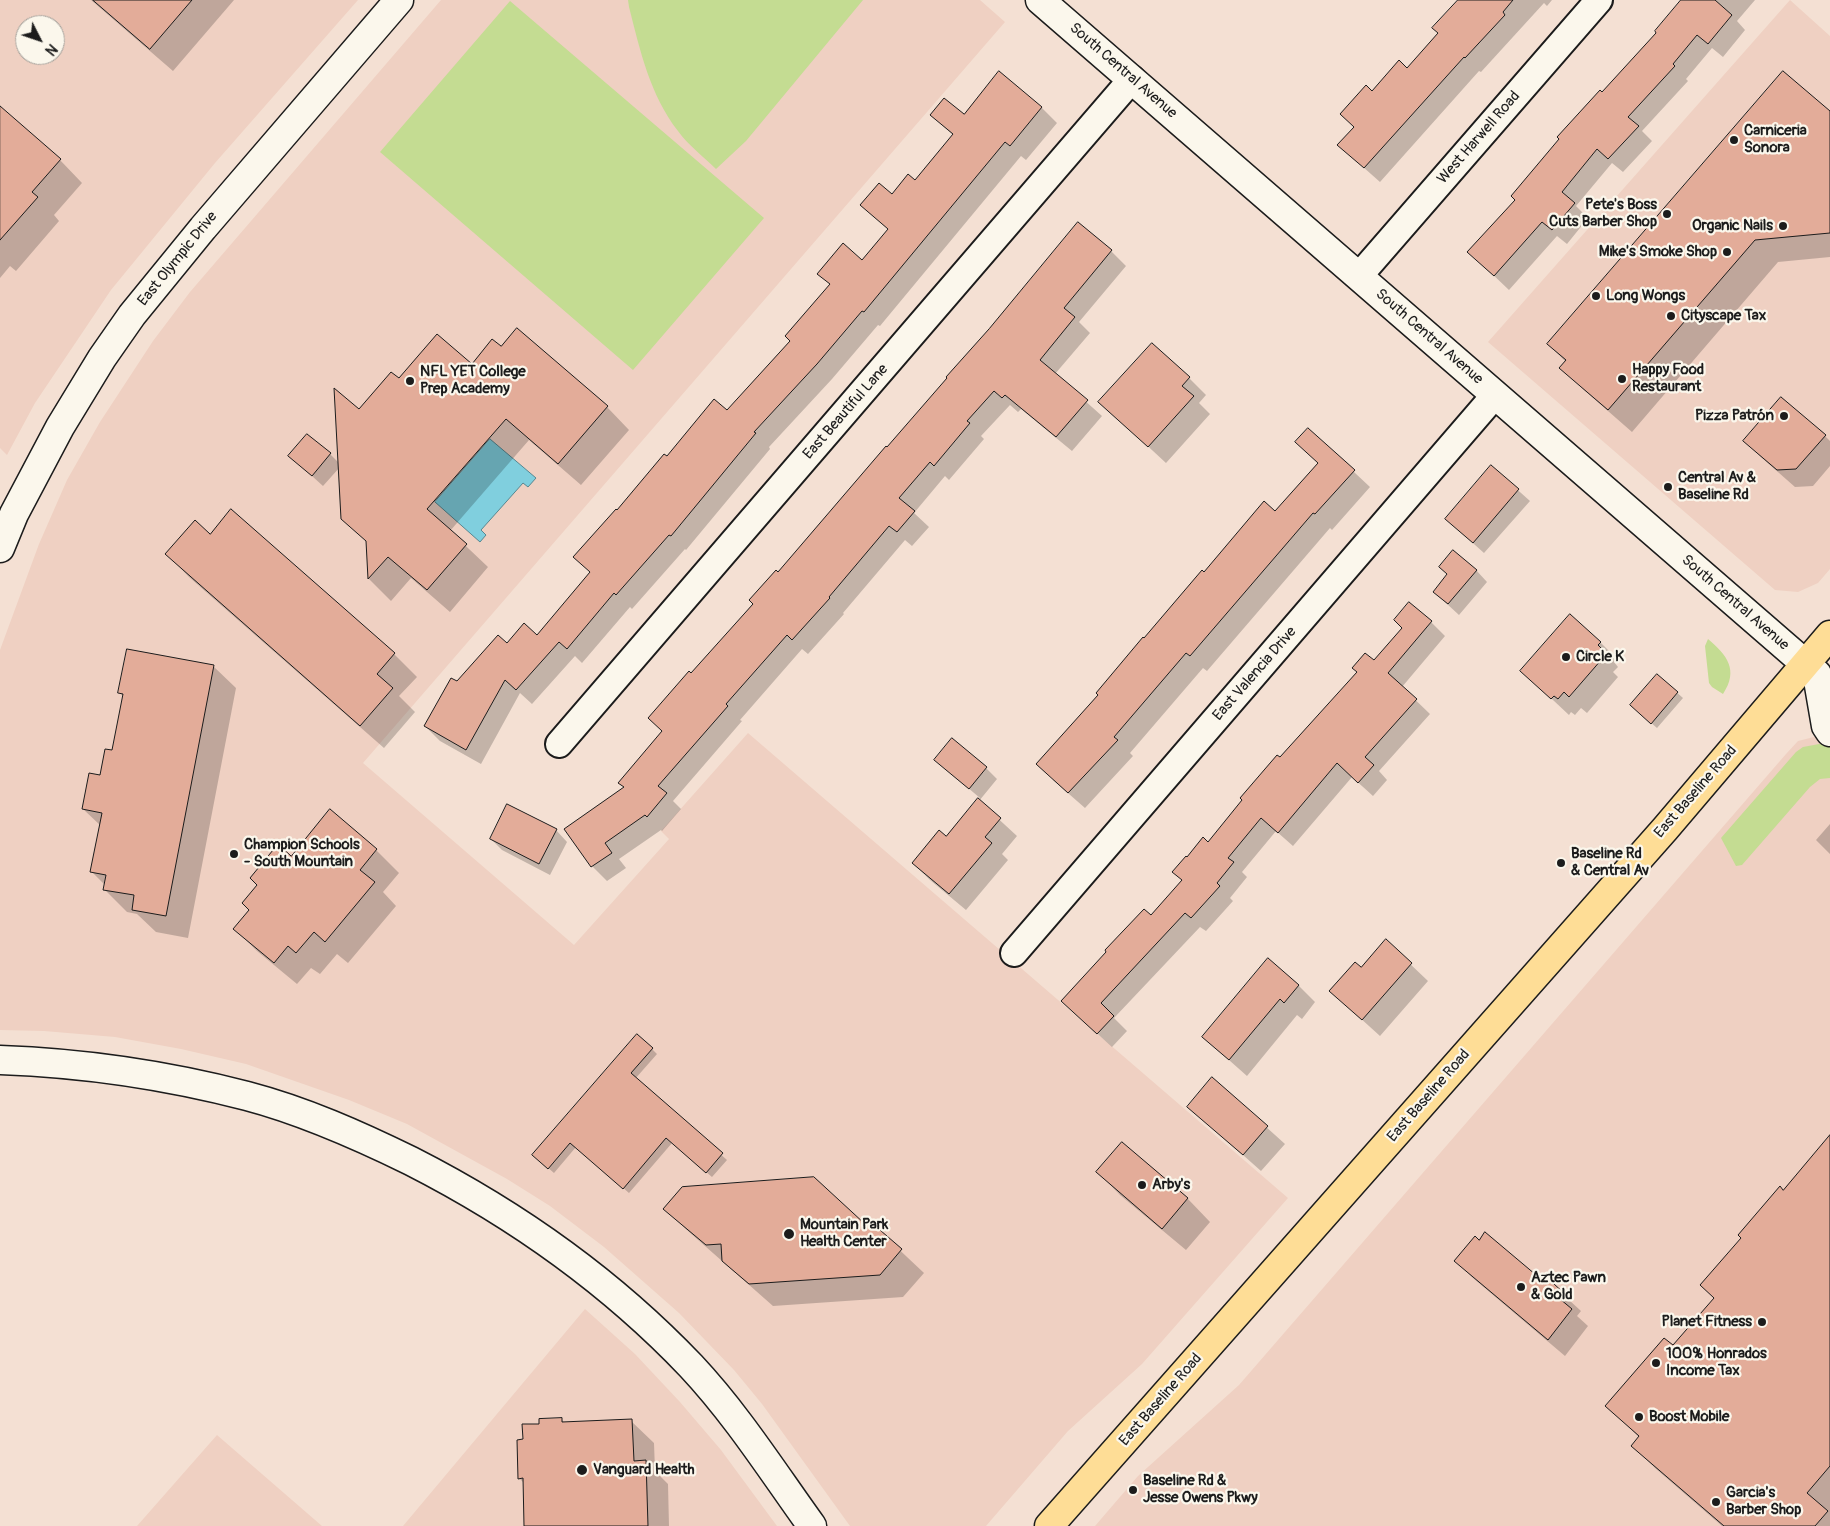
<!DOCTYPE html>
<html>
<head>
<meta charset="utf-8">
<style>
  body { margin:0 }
  #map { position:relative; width:1830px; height:1526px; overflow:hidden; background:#f4e0d3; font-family:Pangolin,sans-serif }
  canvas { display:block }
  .north { position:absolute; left:15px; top:15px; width:50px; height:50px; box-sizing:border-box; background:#fbf7ec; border:1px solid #a29f99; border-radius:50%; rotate:131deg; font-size:14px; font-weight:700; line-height:20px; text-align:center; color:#1c1c1c }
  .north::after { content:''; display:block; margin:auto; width:18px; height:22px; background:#1c1c1c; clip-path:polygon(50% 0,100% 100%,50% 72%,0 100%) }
</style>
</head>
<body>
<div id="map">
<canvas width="1830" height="1526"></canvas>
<div class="north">N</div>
</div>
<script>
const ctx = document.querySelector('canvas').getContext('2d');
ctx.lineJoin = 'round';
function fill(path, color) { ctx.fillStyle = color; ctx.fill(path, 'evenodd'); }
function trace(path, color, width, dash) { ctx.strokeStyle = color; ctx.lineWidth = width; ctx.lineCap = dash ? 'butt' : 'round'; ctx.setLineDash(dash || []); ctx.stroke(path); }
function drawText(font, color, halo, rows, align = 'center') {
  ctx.font = font + ' Pangolin,sans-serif'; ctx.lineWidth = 4.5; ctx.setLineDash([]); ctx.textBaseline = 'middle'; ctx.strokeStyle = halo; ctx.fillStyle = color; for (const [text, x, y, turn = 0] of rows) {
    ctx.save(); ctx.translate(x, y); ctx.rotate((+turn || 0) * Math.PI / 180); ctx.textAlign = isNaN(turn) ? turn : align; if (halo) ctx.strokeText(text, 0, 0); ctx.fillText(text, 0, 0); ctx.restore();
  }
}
const built = new Path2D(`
  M 0,0 L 358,0 L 215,163 L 111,290 L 35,403 L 7,455 L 0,448 ZM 25,25 L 55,25 L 55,55 L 25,55 Z
  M 441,0 L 980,0 L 1005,22 L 363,763 L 574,945 L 669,839 L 661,831 L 748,733 L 1288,1198 L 1142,1364 L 1068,1431 L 986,1526 L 850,1526 L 762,1404 L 734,1370 L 679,1313 L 604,1247 L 550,1206 L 507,1179 L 407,1124 L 349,1100 L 246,1064 L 181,1049 L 115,1037 L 44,1031 L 0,1030 L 0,650 L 39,544 L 67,480 L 100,422 L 153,341 L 190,292 Z
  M 1790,0 L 1830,36 L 1830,569 L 1818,583 L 1798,592 L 1775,590 L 1488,342 Z
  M 1814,737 L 1830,740 L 1830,1526 L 1095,1526 L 1138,1476 L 1239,1385 L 1786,754 L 1798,741 Z
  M 585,1309 L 635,1354 L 680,1402 L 721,1450 L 777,1526 L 403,1526 Z
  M 217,1435 L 322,1526 L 137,1526 Z`);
const green = new Path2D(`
  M 628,0 L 863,0 L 746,141 L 716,169 C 704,157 688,145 678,131 C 650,95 640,50 629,7 Z
  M 510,1 L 764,218 L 633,370 L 380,152 Z
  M 1708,639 C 1727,655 1739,670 1723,694 L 1712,687 L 1709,683 L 1705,646 Z
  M 1819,744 L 1830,744 L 1830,778 L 1820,779 L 1810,787 L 1742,865 L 1736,866 L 1721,838 L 1796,752 L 1803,747 Z`);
const water = new Path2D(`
  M 490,439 L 536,478 L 528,487 L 523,483 L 481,530 L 486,535 L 480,542 L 435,502 Z`);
const shadow = new Path2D(`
  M 91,0 L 234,0 L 173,71 Z
  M 1459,0 L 1552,0 L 1547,6 L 1544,3 L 1481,72 L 1479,71 L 1380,182 L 1354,159 L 1355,127 L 1372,93 L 1407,69 L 1439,33 Z
  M 1683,0 L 1755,0 L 1737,21 L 1745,30 L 1723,57 L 1712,48 L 1686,79 L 1688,81 L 1642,131 L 1652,141 L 1623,172 L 1612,163 L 1576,206 L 1588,218 L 1567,244 L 1557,236 L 1509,290 L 1469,252 L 1516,200 L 1602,94 L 1658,33 Z
  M 1000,73 L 1042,108 L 1057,123 L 1026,160 L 1021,156 L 880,326 L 878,325 L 832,379 L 769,447 L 770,449 L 686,550 L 685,549 L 632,609 L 630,607 L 582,663 L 575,656 L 532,704 L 520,693 L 481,764 L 440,741 L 425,726 L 457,682 L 507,644 L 538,636 L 591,573 L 575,557 L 667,458 L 727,411 L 791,341 L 830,285 L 819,273 L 863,262 L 889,230 L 862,205 L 892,196 L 915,182 L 954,136 L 931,115 L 964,115 Z
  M 0,108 L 60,160 L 82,183 L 54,215 L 59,221 L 16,271 L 10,266 L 0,278 Z
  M 1830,113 L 1830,257 L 1778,262 L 1632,432 L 1584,390 L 1561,368 L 1566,362 L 1548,344 Z
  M 1111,251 L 1126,266 L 1079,322 L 1090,333 L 1055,374 L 1102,416 L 1072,451 L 1021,409 L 1018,412 L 1010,405 L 981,436 L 984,439 L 949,480 L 945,476 L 914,513 L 929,527 L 912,546 L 905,540 L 843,613 L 844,614 L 808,654 L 802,649 L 740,720 L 742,721 L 673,801 L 681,809 L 662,831 L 661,830 L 619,859 L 626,868 L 607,881 L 592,866 L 625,788 L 663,732 L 692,675 L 778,574 Z
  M 501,348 L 607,407 L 629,430 L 581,485 L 529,440 L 450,531 L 488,567 L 450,612 L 411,578 L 391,601 L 369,579 L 368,543 L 342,518 L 340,467 L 323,486 L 290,456 L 330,454 L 340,464 L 359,411 L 399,380 L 472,365 Z
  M 1189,378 L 1206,395 L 1199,403 L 1210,414 L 1166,463 L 1100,402 Z
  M 1308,429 L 1370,487 L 1332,530 L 1330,528 L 1207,671 L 1203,668 L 1130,753 L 1133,756 L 1085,808 L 1053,780 L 1100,695 L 1204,573 L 1275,512 L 1319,464 Z
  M 1825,436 L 1830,441 L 1830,466 L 1813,486 L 1795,487 L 1762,458 L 1745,441 Z
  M 1492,467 L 1530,501 L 1484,553 L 1446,519 Z
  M 231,511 L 394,654 L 417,677 L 399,696 L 415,712 L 384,748 L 189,577 L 167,554 L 210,535 Z
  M 1476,570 L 1487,582 L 1459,615 L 1434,592 Z
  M 1431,622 L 1445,636 L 1402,687 L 1430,714 L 1379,771 L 1387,780 L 1373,796 L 1352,777 L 1293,846 L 1276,831 L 1242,872 L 1247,877 L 1230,898 L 1233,901 L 1206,931 L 1200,927 L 1114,1018 L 1127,1031 L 1112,1047 L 1077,1015 L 1151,917 L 1183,881 L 1209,843 L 1280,759 L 1374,662 Z
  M 1600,642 L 1617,659 L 1614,662 L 1618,667 L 1613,672 L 1618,677 L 1587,713 L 1581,708 L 1575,715 L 1571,712 L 1569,715 L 1522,671 Z
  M 213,666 L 236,688 L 188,938 L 156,932 L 137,914 L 127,912 L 104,889 L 105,885 L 92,872 L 101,826 L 83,809 L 113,752 L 124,697 L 120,693 Z
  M 1657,675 L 1683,698 L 1657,728 L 1636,710 Z
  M 935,760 L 986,768 L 997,779 L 979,801 L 1017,836 L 1002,854 L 1008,860 L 966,910 L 930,880 L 913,863 L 946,838 L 980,798 Z
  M 330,811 L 376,850 L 399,873 L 383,892 L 396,906 L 348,963 L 337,954 L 320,974 L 311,968 L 297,984 L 257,951 L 235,929 Z
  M 1830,824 L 1830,854 L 1816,840 Z
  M 556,830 L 567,842 L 550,875 L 502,850 L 491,839 Z
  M 1386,941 L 1428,981 L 1380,1036 L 1348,1007 L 1361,969 Z
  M 1298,985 L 1315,1002 L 1302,1019 L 1297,1015 L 1247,1076 L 1203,1037 Z
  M 652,1049 L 657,1054 L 635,1079 L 727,1160 L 712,1177 L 672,1143 L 629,1193 L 576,1147 L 554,1173 L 539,1160 Z
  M 1213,1079 L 1285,1144 L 1261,1171 L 1189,1107 Z
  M 1830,1137 L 1830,1526 L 1722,1526 L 1655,1468 L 1633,1446 L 1640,1438 L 1607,1406 L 1674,1347 L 1715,1299 L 1783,1191 Z
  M 1122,1144 L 1188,1199 L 1210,1222 L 1186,1250 L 1120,1195 L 1098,1172 Z
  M 665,1209 L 873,1225 L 924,1273 L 903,1297 L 773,1306 L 688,1231 Z
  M 1479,1242 L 1542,1282 L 1545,1278 L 1581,1311 L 1577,1316 L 1588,1326 L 1565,1356 L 1473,1278 L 1456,1261 Z
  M 561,1419 L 566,1424 L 631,1421 L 654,1443 L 655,1471 L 668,1484 L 669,1526 L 525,1526 L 524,1483 L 519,1478 L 524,1441 L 540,1425 Z`);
const building = new Path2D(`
  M 93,0 L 192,0 L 150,49 Z
  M 1458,0 L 1513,0 L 1503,12 L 1505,15 L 1465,58 L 1464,57 L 1364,168 L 1337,145 L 1354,127 L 1340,114 L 1366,85 L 1372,91 L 1399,60 L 1407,68 L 1438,33 L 1432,28 Z
  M 1681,0 L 1715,0 L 1732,15 L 1708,44 L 1697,35 L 1673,64 L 1675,66 L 1628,117 L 1639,126 L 1608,159 L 1597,149 L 1562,192 L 1575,203 L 1552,230 L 1542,222 L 1494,276 L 1467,252 L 1515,200 L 1511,196 L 1559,139 L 1557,137 L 1600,90 L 1602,92 L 1656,33 L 1655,31 Z
  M 999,71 L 1042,107 L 1010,146 L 1005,142 L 864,312 L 862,311 L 817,364 L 754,432 L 756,433 L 671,536 L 669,535 L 616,595 L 614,593 L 567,649 L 559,642 L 516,690 L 505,680 L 466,750 L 424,726 L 451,678 L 457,681 L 498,635 L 507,643 L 524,623 L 537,635 L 590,572 L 573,557 L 616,509 L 617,510 L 664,454 L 667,456 L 714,399 L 727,410 L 790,341 L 785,336 L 830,284 L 817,274 L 843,243 L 862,260 L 888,229 L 860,205 L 879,183 L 892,194 L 908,174 L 915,180 L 953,134 L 930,115 L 944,98 L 964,114 Z
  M 1783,71 L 1830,111 L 1830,233 L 1755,240 L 1608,410 L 1559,368 L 1566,360 L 1547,344 Z
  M 0,106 L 61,159 L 32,192 L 38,197 L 0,240 Z
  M 1078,222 L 1112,250 L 1064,308 L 1075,317 L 1040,360 L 1088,400 L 1056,437 L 1005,395 L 1002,398 L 994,391 L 967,421 L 970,423 L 934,466 L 930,462 L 899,498 L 915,511 L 897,532 L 889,526 L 829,597 L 830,598 L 792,640 L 787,635 L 726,704 L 728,706 L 658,786 L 667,793 L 647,817 L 645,815 L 605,843 L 612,853 L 591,867 L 564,829 L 624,787 L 618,783 L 662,731 L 648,718 L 689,671 L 691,673 L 753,604 L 749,600 L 776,570 L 778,572 L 886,446 L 887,447 L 947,378 L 946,377 L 989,329 Z
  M 517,328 L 608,406 L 558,464 L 506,419 L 427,509 L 467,544 L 427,590 L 388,557 L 368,579 L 366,541 L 341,519 L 334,388 L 359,409 L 391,372 L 399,378 L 437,334 L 472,364 L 492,339 L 501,346 Z
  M 1152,343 L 1190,377 L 1182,386 L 1194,396 L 1148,447 L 1098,402 Z
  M 1781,397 L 1826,435 L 1796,469 L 1777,470 L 1743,441 Z
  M 1308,428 L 1355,470 L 1315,514 L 1313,513 L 1190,656 L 1186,653 L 1114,737 L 1118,740 L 1068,793 L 1036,764 L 1098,695 L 1096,693 L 1143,637 L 1144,638 L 1202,570 L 1204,572 L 1264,501 L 1275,511 L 1318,463 L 1295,442 Z
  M 307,434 L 331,453 L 312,476 L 288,456 Z
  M 1491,465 L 1519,489 L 1473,543 L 1445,519 Z
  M 231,509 L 395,653 L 377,674 L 393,688 L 360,726 L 165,554 L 195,520 L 210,534 Z
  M 1453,550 L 1477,570 L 1448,604 L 1433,592 L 1447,574 L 1439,567 Z
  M 1409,602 L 1432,621 L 1388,673 L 1417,699 L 1365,757 L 1374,765 L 1358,783 L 1337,763 L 1278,833 L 1261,818 L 1228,858 L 1234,862 L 1217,883 L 1220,886 L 1191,918 L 1185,913 L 1101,1003 L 1114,1016 L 1097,1034 L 1061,1001 L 1106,952 L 1105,950 L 1144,909 L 1151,915 L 1182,880 L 1172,872 L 1186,856 L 1187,857 L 1203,837 L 1208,842 L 1242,800 L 1240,798 L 1277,755 L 1280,757 L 1357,672 L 1352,668 L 1365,653 L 1374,660 L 1402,628 L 1394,620 Z
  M 1570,614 L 1601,642 L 1598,645 L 1602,649 L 1597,654 L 1602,659 L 1569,697 L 1564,692 L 1558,699 L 1554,696 L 1551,699 L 1520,671 Z
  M 127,649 L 214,665 L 166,916 L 132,910 L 134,895 L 103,890 L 106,875 L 90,872 L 102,813 L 82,809 L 89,773 L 100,775 L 105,749 L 112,750 L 123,694 L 118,693 Z
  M 1657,674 L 1678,692 L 1651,724 L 1630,705 Z
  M 952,738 L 987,767 L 969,789 L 934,760 Z
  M 978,798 L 1001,818 L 985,837 L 992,843 L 949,894 L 912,863 L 939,830 L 946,836 Z
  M 507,804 L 557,829 L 539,864 L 490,839 Z
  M 330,809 L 377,849 L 360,870 L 375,882 L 325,942 L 314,932 L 296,953 L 288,946 L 274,963 L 233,929 L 249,910 L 242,903 L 257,885 L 250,878 L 278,844 L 291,856 Z
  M 1386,939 L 1412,963 L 1362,1020 L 1329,991 L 1355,962 L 1361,967 Z
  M 1268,958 L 1299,985 L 1284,1003 L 1280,999 L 1229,1060 L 1202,1037 Z
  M 637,1034 L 653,1048 L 631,1073 L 723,1153 L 706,1173 L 666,1138 L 623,1189 L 570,1143 L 548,1169 L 532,1155 Z
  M 1212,1077 L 1268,1126 L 1243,1155 L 1187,1107 Z
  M 1830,1135 L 1830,1466 L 1807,1493 L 1828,1511 L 1815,1526 L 1724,1526 L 1631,1446 L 1639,1436 L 1605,1406 L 1664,1338 L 1673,1345 L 1714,1298 L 1700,1285 L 1741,1238 L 1738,1235 L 1780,1186 L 1783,1190 Z
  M 1122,1142 L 1188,1198 L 1162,1229 L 1096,1172 Z
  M 814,1177 L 865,1224 L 873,1224 L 902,1249 L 880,1275 L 749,1284 L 722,1261 L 721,1244 L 706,1245 L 663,1209 L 682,1187 Z
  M 1485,1232 L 1542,1280 L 1545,1276 L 1564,1293 L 1560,1299 L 1572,1309 L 1548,1340 L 1454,1261 L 1475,1236 L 1479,1240 Z
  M 562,1418 L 562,1422 L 632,1419 L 634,1461 L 646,1460 L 648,1526 L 524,1526 L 523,1478 L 518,1479 L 517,1440 L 523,1439 L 522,1424 L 539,1424 L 539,1419 Z`);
const minor = new Path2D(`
  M 1359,276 L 1599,0
  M 559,744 L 1132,79
  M 1014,953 L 1495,395`);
const tertiary = new Path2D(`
  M 0,548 L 14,514 L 60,427 L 102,358 L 132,315 L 203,228 L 399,0
  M 0,1060 C 84,1063 166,1075 247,1096 C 304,1111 358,1135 411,1161 C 515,1214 610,1281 691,1366 C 737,1415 773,1472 812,1526`);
const secondary = new Path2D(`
  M 1040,0 L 1817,674 L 1826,726 L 1830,732`);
const primary = new Path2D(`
  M 1049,1526 L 1665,829 L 1830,635`);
const markers = [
  [1734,140,5,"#1c1c1c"],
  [1667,214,5,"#1c1c1c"],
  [1783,226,5,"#1c1c1c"],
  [1727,252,5,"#1c1c1c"],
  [1596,296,5,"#1c1c1c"],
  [1671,316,5,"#1c1c1c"],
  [1622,379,5,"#1c1c1c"],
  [410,381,5,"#1c1c1c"],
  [1784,416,5,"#1c1c1c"],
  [1668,487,5,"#1c1c1c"],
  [1566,657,5,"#1c1c1c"],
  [234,854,5,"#1c1c1c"],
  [1561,863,5,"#1c1c1c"],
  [1142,1185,5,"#1c1c1c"],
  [789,1234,6,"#1c1c1c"],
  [1521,1287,5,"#1c1c1c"],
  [1762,1322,5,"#1c1c1c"],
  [1656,1363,5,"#1c1c1c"],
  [1639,1417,5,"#1c1c1c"],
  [582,1470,6,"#1c1c1c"],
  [1133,1490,5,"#1c1c1c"],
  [1716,1502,5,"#1c1c1c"]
];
const streetNames = [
  ["South Central Avenue",1123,71,41],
  ["West Harwell Road",1479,138,-49],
  ["East Olympic Drive",178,259,-51],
  ["South Central Avenue",1429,337,41],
  ["East Beautiful Lane",846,412,-49],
  ["South Central Avenue",1735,603,41],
  ["East Valencia Drive",1255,674,-49],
  ["East Baseline Road",1696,792,-49],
  ["East Baseline Road",1429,1096,-49],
  ["East Baseline Road",1161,1400,-49]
];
const poiNames = [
  ["Carniceria",1744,131],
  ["Sonora",1744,148],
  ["Pete's Boss",1657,205,"right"],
  ["Cuts Barber Shop",1657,222,"right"],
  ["Organic Nails",1773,226,"right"],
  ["Mike's Smoke Shop",1717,252,"right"],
  ["Long Wongs",1606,296],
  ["Cityscape Tax",1681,316],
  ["Happy Food",1632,370],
  ["Restaurant",1632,387],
  ["NFL YET College",420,372],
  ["Prep Academy",420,389],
  ["Pizza Patrón",1774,416,"right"],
  ["Central Av &",1678,478],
  ["Baseline Rd",1678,495],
  ["Circle K",1576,657],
  ["Champion Schools",244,845],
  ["- South Mountain",244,862],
  ["Baseline Rd",1571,854],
  ["& Central Av",1571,871],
  ["Arby's",1152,1185],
  ["Mountain Park",800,1225],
  ["Health Center",800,1242],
  ["Aztec Pawn",1531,1278],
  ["& Gold",1531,1295],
  ["Planet Fitness",1752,1322,"right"],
  ["100% Honrados",1666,1354],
  ["Income Tax",1666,1371],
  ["Boost Mobile",1649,1417],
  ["Vanguard Health",593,1470],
  ["Baseline Rd &",1143,1481],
  ["Jesse Owens Pkwy",1143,1498],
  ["Garcia's",1726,1493],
  ["Barber Shop",1726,1510]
];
fill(built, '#efd0c2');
fill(green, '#c4dc92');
fill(water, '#80cfde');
trace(water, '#588790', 1);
fill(shadow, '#0003');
fill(building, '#e3ac99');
trace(building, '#1c1c1c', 1);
trace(minor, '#1c1c1c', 30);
trace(tertiary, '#1c1c1c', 31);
trace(secondary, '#1c1c1c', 31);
trace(primary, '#1c1c1c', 31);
trace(minor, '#fbf7ec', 26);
trace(tertiary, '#fbf7ec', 28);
trace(secondary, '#fbf7ec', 28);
trace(primary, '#fedd96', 28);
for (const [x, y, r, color] of markers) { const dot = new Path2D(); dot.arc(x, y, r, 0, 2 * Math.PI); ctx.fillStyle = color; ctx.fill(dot); trace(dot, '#fbf7ec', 2); }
drawText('15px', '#1c1c1c', '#fbf7ec', streetNames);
drawText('bold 15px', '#1c1c1c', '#fbf7ec', poiNames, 'left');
</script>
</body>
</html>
